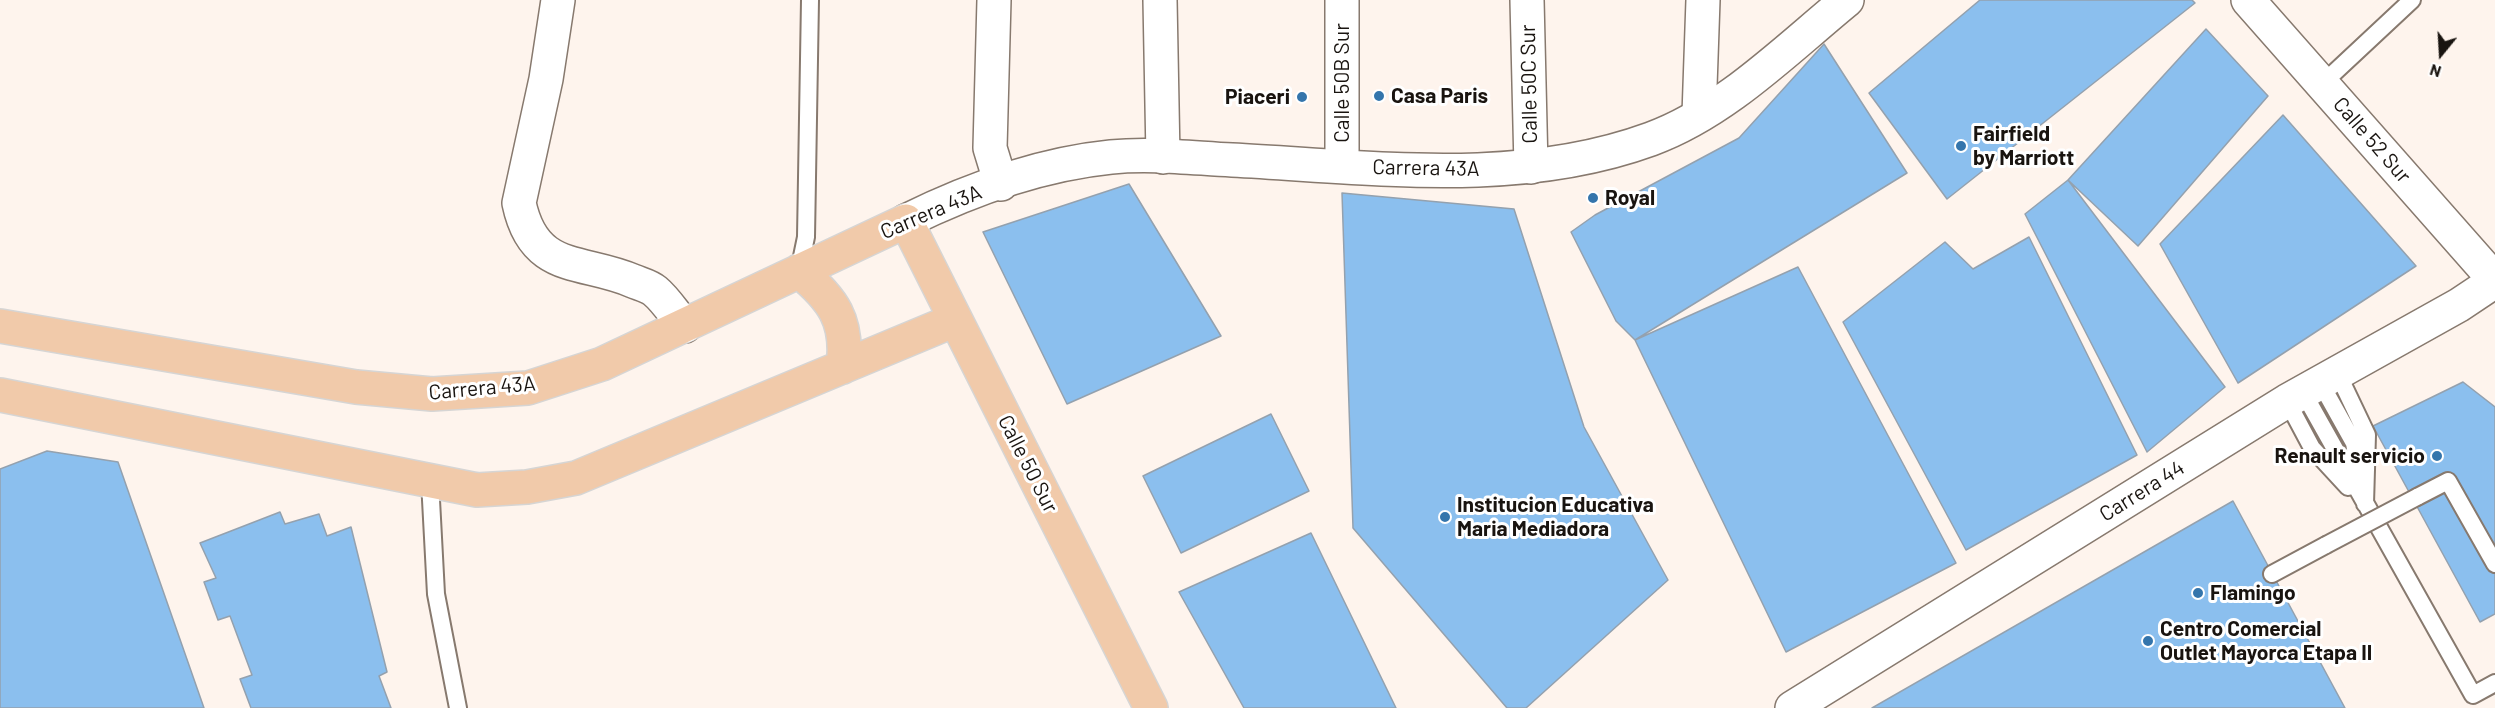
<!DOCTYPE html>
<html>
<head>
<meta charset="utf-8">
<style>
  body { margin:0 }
  #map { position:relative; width:2495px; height:708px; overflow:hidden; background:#fef4ed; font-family:Barlow,sans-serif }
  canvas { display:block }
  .north { position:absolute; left:2411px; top:24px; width:60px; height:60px; -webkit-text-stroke:4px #fff; paint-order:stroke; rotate:198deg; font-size:16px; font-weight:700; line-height:24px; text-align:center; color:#191410 }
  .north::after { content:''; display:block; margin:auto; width:21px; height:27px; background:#191410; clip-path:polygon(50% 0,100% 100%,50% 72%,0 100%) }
</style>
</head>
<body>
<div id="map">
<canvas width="2495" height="708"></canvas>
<div class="north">N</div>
</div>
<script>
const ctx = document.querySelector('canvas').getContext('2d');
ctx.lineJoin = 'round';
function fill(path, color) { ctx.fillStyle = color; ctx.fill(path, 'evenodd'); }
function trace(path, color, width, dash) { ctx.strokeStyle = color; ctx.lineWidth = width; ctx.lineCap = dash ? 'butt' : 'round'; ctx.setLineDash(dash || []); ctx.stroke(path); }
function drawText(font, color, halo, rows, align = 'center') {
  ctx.font = font + ' Barlow,sans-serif'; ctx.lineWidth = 6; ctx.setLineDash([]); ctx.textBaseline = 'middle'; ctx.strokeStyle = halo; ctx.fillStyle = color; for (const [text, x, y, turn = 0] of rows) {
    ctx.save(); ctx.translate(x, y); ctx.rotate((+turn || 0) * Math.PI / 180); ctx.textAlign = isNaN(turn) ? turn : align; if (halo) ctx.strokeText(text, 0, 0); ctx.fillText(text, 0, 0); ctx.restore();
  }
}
const building = new Path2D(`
  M 1980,0 L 2192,0 L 2195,3 L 1947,199 L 1869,93 Z
  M 2206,29 L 2268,96 L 2138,246 L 2068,180 Z
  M 1824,44 L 1907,173 L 1635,340 L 1616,321 L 1571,232 L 1595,215 L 1739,138 Z
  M 2283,115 L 2416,266 L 2238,383 L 2160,244 Z
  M 2068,180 L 2225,387 L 2147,452 L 2025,214 Z
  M 1129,184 L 1221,336 L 1067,404 L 983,232 Z
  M 1342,193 L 1514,209 L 1584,427 L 1668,580 L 1526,708 L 1507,708 L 1353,528 Z
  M 2029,237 L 2137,455 L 1966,550 L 1843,322 L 1945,242 L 1973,269 Z
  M 1798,267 L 1956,563 L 1786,652 L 1635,340 Z
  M 2463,382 L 2495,407 L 2495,614 L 2480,622 L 2373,426 Z
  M 1271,414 L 1309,491 L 1181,553 L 1143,476 Z
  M 47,451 L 118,462 L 204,708 L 0,708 L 0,469 Z
  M 2233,501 L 2345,708 L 1872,708 Z
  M 280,512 L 285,524 L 319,514 L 327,536 L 351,527 L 387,672 L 379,676 L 391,708 L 251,708 L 240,679 L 252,675 L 230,616 L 218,620 L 204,582 L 216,578 L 200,543 Z
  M 1311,533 L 1396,708 L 1244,708 L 1179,592 Z`);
const service = new Path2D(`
  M 2322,84 L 2412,0
  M 799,271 L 806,237 L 810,0
  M 2338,374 L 2367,435 L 2365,504
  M 2320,382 L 2354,443 L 2359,472
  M 2303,392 L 2473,695 L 2495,683
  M 2287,401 L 2312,448 L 2348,487
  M 430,481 L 436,594 L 458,708
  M 2417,497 L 2448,481 L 2495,564
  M 2272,574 L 2326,545`);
const minor = new Path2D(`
  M 558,0 L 546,79 L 519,203 C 534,274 582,259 633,281 C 640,284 649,286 655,291 C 666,300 675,315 685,326
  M 994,0 L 990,148 L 1001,184
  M 1160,0 L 1163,157
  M 1342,0 L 1342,166
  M 1527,0 L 1531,167
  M 1699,115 L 1703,0`);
const secondary = new Path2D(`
  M 2248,0 L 2495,280
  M 906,221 C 969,190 1041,164 1111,157 C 1151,153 1192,158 1232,160 C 1371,167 1517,188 1651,139 C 1725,112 1787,49 1847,0
  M 1792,708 L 2287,401 L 2459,305 L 2495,281`);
const primary = new Path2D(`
  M 799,271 C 833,299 849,321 843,367
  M 0,326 L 356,387 L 432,394 L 528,388 L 602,364 L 906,221 L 1151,708
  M 0,395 L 477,490 L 527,487 L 576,478 L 955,320`);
const serviceBridge = new Path2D(`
  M 2326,545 L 2417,497`);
const markers = [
  [1379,96,6,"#3475ac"],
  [1302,97,6,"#3475ac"],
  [1961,146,6,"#3475ac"],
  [1593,198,6,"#3475ac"],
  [2437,456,6,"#3475ac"],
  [1445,517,6,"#3475ac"],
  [2198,593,6,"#3475ac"],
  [2148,641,6,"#3475ac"]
];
const streetNames = [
  ["Calle 50B Sur",1342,83,-90],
  ["Calle 50C Sur",1529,84,-91],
  ["Calle 52 Sur",2372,140,49],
  ["Carrera 43A",1426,168,1],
  ["Carrera 43A",931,212,-23],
  ["Carrera 43A",482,388,-5],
  ["Calle 50 Sur",1028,464,63],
  ["Carrera 44",2142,491,-32]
];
const poiNames = [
  ["Casa Paris",1391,96],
  ["Piaceri",1290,97,"right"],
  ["Fairfield",1973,134],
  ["by Marriott",1973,158],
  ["Royal",1605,198],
  ["Renault servicio",2425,456,"right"],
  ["Institucion Educativa",1457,505],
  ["Maria Mediadora",1457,529],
  ["Flamingo",2210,593],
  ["Centro Comercial",2160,629],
  ["Outlet Mayorca Etapa II",2160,653]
];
fill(building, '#8bbfee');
trace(building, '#94a1ae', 1.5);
trace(service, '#87796e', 20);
trace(minor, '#87796e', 36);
trace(secondary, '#87796e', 36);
trace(primary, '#d6d5d4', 36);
trace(service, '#fff', 16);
trace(minor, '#fff', 33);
trace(secondary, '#fff', 33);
trace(primary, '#f1caaa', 33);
trace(serviceBridge, '#87796e', 20, []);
trace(serviceBridge, '#fff', 16);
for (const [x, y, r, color] of markers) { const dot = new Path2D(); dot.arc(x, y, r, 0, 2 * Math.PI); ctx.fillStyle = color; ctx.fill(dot); trace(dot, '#fff', 2); }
drawText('21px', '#191410', '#fff', streetNames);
drawText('bold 21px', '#191410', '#fff', poiNames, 'left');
</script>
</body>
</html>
